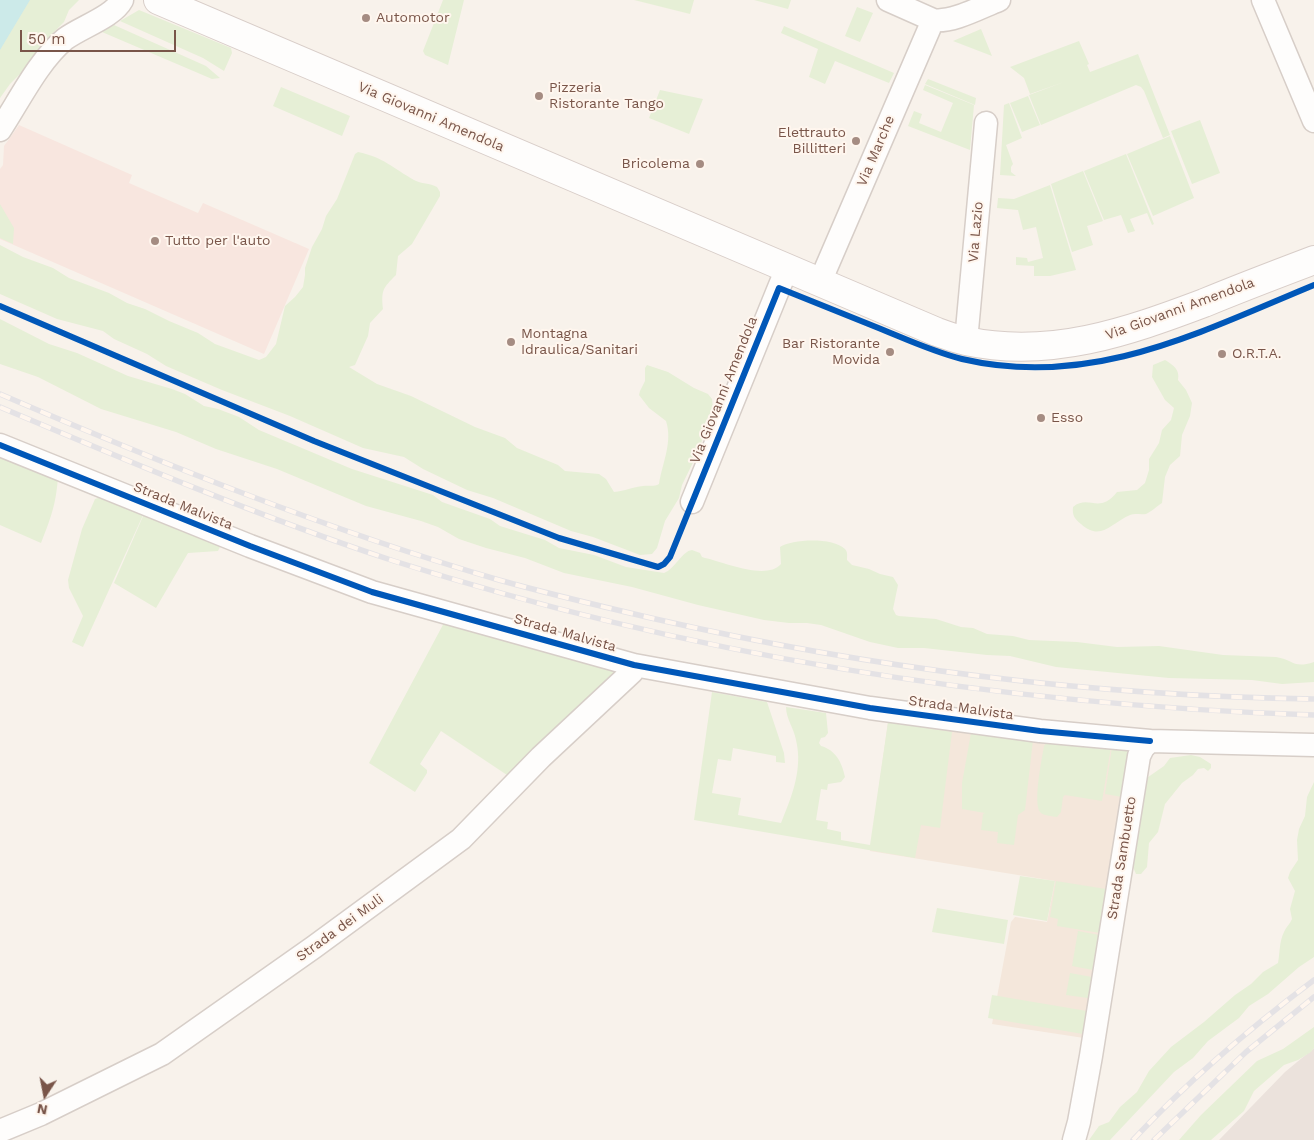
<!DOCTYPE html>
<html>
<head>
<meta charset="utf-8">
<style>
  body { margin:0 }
  #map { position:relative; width:1314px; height:1140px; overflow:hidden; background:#f8f2eb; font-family:"Work Sans",sans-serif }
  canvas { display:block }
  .north { position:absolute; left:20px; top:1070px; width:50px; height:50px; -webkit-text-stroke:4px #fff6ee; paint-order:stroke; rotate:191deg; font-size:14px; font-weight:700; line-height:20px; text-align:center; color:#795549 }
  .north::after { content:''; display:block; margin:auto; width:18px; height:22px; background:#795549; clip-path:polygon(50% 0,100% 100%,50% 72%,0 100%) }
  .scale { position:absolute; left:20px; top:30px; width:156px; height:22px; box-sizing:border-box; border:2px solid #795549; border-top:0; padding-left:6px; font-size:15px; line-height:18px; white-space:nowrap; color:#795549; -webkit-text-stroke:4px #fff6ee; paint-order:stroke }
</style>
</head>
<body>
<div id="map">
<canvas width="1314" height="1140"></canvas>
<div class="north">N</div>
<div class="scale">50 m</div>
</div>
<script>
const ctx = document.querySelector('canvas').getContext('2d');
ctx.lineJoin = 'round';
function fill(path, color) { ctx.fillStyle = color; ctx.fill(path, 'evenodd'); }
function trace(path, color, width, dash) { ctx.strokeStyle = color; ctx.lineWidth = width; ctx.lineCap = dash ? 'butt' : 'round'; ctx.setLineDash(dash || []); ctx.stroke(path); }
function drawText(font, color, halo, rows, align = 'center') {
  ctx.font = font + ' "Work Sans",sans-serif'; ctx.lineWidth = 4; ctx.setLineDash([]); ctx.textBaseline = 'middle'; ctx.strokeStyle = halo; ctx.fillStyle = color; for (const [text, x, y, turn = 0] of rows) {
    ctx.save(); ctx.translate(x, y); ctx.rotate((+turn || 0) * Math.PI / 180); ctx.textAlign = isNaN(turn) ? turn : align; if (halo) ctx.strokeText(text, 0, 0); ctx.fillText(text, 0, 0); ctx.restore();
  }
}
const residential = new Path2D(`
  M 888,722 L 1133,748 L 1084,1038 L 992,1024 L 1011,922 L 1015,917 L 1047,922 L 1055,881 L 870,851 Z`);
const commercial = new Path2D(`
  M 19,125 L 132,175 L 129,183 L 198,213 L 203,203 L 309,249 L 264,354 L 0,239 L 0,169 L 3,165 L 4,146 Z`);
const industrial = new Path2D(`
  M 1314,1048 L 1314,1140 L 1219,1140 L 1285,1072 Z`);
const green = new Path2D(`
  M 21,0 L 79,0 L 69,10 L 64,22 L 47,39 L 38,56 L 10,84 L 0,98 L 0,39 Z
  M 443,0 L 464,0 L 448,65 L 425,55 L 423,51 Z
  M 634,0 L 694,0 L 690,14 Z
  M 754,0 L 791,0 L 788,9 Z
  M 857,7 L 873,13 L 860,42 L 845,36 Z
  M 139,10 L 231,48 L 232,53 L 224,71 L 203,58 L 120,21 Z
  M 114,25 L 206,66 L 220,78 L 212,79 L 102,32 Z
  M 784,26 L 894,73 L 889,83 L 835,61 L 825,84 L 809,77 L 818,49 L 781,33 Z
  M 981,29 L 992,56 L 953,41 Z
  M 1079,41 L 1089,64 L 1087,65 L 1090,72 L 1138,54 L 1170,135 L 1163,138 L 1144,91 L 1141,87 L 1136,85 L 1041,125 L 1029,95 L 1064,82 L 1030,94 L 1024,78 L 1010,67 Z
  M 928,79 L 976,98 L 975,105 L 925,84 Z
  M 925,85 L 974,105 L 970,150 L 908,126 L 914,111 L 922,114 L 919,123 L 941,132 L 953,103 L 923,90 Z
  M 281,87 L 350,116 L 342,136 L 273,106 Z
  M 660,90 L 703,99 L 689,134 L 649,118 Z
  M 1028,96 L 1040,125 L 1022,132 L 1010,103 Z
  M 1009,103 L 1022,138 L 1006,145 L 1013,164 L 1011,167 L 1011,172 L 1016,176 L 1000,175 L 1004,105 Z
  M 1200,120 L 1220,173 L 1192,184 L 1171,131 Z
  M 1170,136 L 1194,198 L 1153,216 L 1127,154 Z
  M 358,152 C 383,157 393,168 414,180 C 421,184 430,183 437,187 L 440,192 L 440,196 L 412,244 L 398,256 L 396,275 C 383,288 381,290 383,309 L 370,323 L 368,336 L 355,365 L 349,367 L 377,384 L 411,396 L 475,427 L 505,438 L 517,448 L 558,465 L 565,471 L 599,474 L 606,479 L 614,492 C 625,491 633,487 643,486 C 649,485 654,487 659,484 C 662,464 673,442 666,421 L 649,408 L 639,395 L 640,391 L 645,381 L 645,368 L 647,365 L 668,372 L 694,388 L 708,394 L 712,399 L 713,408 L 704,425 L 701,446 L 682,485 L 679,498 L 665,521 L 657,548 L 652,554 L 640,555 L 593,537 L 571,531 L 493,498 L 467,490 L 423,469 L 404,457 L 363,448 L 290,416 L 222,390 L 166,366 L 147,354 L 114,339 L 103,331 L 57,319 L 0,294 L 0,245 L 23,257 L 53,268 L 69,278 L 109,293 L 127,303 L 145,309 L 169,321 L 198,333 L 215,344 L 259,360 L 266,357 L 276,344 L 285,306 L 295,297 L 303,287 L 305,275 L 305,268 L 312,247 L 322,229 L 326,216 L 337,199 L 355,154 Z
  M 1126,154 L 1154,224 L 1152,225 L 1147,213 L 1130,219 L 1135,231 L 1128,233 L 1121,215 L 1104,220 L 1084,171 Z
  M 1083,171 L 1103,221 L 1087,226 L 1093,245 L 1072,252 L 1051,184 Z
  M 1050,185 L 1076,270 L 1050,276 L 1034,276 L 1034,266 L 1016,265 L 1016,257 L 1027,258 L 1028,262 L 1043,258 L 1036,227 L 1023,230 L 1018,210 L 997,208 L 998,198 L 1014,199 Z
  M 0,204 L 14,228 L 13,244 L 0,238 Z
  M 0,319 L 49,344 L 77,353 L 128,376 L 172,389 L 185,394 L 204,406 L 218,409 L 239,417 L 259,430 L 352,469 L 433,495 L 442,502 L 490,519 L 500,526 L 545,540 L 559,548 L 594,555 L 626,567 L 664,573 C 675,569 682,551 692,550 L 700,553 L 702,557 L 705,558 C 724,562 766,581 781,564 L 780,547 C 792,539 833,537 845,549 C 848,552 847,556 847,560 L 852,565 L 869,569 L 880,574 L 893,577 L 898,585 L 893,609 L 896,615 L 899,616 L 936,619 L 961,627 L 973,628 L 987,634 L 1013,636 L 1029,640 L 1077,642 L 1117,647 L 1159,646 L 1223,655 L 1276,657 C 1294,660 1293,669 1314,662 L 1314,682 L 1282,684 L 1252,680 L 1169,678 L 1056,667 L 1010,656 L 987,655 L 924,648 L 898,648 L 870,642 L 821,625 L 807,623 L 789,623 L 764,620 L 698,605 L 632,587 L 564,573 L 525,558 L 486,548 L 459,539 L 438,527 L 421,521 L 366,506 L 277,469 L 216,449 L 176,432 L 101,409 L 38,377 L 0,364 Z
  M 1165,360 C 1173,365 1180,369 1178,380 L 1186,390 L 1192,403 L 1190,416 L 1182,435 L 1180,456 L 1170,465 L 1165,477 L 1162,503 C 1157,506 1151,512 1146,514 C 1140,515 1135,513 1130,515 C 1111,523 1101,542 1081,524 C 1075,519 1072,516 1073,507 C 1089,494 1099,515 1117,492 L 1137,490 L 1145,483 L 1149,470 L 1149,459 L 1159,443 L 1162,430 L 1171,420 L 1174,408 L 1165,400 L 1152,377 L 1153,365 Z
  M 0,454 L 58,477 C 56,504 51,518 41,543 L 0,525 Z
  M 104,496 L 144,513 L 83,647 L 72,642 L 83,616 L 69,588 L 68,580 L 82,529 L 95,499 Z
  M 144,514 L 222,543 L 218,551 L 188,553 L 156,608 L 114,583 Z
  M 445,621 L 610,666 L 615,673 L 510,777 L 441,731 L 420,764 L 427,770 L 427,773 L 415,792 L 369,763 Z
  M 712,692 L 767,702 L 784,753 L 785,763 L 776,762 L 776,756 L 733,748 L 731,761 L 718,759 L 712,793 L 741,798 L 738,815 L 781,823 C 792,796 803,769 796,740 C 794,728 786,719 786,707 L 826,713 L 828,733 L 825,737 L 821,738 L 819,743 L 821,746 C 836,750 842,763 845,777 L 841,782 L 828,784 L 827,790 L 821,789 L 816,820 L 828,822 L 827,829 L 841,832 L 841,840 L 870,845 L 888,722 L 952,732 L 940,828 L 921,825 L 915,858 L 694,820 Z
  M 971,733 L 1033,740 L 1025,810 L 1018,815 L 1014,845 L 997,843 L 998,832 L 981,830 L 983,814 L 985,813 L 962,809 L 962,783 Z
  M 1047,742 L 1111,747 L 1102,801 L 1065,795 L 1063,797 L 1061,812 L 1057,817 C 1052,816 1045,816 1041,813 C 1032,806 1042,758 1044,746 Z
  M 1112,747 L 1126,748 L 1129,753 L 1122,797 L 1105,794 Z
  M 1191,755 L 1200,757 L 1211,764 L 1211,768 L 1208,771 L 1204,768 L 1198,769 L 1193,775 L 1182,783 L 1165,804 L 1158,832 L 1149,843 L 1147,867 L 1141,874 L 1136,874 L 1130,860 L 1141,782 L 1164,766 L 1170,758 Z
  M 1314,782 L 1314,957 L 1299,967 L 1268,994 L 1249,1006 L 1239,1018 L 1208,1041 L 1193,1058 L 1174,1072 L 1110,1140 L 1089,1140 L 1099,1126 L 1109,1122 L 1120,1107 L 1137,1092 L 1149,1071 L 1171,1047 L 1204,1022 L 1235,995 L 1251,984 L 1263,972 L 1278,963 C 1280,953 1279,942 1284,932 C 1286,927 1290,924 1292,919 L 1290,909 L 1295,891 L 1288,878 L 1290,872 L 1298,860 L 1297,840 L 1299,829 L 1305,816 L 1307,797 Z
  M 1020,876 L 1055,881 L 1047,921 L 1013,915 Z
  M 1056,881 L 1106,889 L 1100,933 L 1057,926 L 1058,919 L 1050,917 Z
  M 937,908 L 1008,920 L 1004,944 L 932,932 Z
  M 1078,931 L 1099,935 L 1093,970 L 1072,966 Z
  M 1070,973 L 1092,977 L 1088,998 L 1066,995 Z
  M 992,995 L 1087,1011 L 1083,1034 L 988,1018 Z
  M 1314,1027 L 1314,1048 L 1311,1052 L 1298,1060 L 1284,1065 L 1254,1091 L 1244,1111 L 1211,1140 L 1179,1140 L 1201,1115 L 1257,1061 L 1283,1049 Z`);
const water = new Path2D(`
  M 0,0 L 30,0 L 0,50 Z`);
const street = new Path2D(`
  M 888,0 L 933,20 C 952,23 981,7 999,0
  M 1263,0 L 1314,121
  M 0,130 C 19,101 39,60 65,39 C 81,27 113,17 122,0
  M 820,282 L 933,20
  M 966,341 L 986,123
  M 0,445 L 250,546 L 372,592 L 634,665 L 870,708 L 1040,731 L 1150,741
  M 692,502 L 787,268
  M 0,1131 L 41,1114 L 162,1054 L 314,947 L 461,839 L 541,757 L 632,672 L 634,665
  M 1074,1140 L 1079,1122 L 1091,1056 L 1139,756 L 1143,748 L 1150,741 L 1314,745`);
const secondary = new Path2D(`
  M 158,0 L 937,332 C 946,335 956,339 966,341 C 1050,359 1127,332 1204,303 C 1240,288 1277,274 1314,260`);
const rail = new Path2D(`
  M 0,394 C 163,464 328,530 499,580 C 549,594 600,606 651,618 C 869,668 1090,696 1314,699
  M 0,407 C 130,462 260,517 394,561 C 692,656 1002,705 1314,715
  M 1133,1140 C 1188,1081 1250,1028 1314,980
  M 1154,1140 L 1246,1052 L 1314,997`);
const cycleway = new Path2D(`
  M 0,306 L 314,441 L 559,538 L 658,567 L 664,564 L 670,557 L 779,288 C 813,302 847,315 881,329 C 908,340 934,352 962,359 C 1091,389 1198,333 1314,285
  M 0,445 L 250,546 L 372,592 L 634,665 L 870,708 L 1040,731 L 1150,741`);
const markers = [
  [366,18,5,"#a58c82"],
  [539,96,5,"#a58c82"],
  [856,141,5,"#a58c82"],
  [700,164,5,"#a58c82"],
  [155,241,5,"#a58c82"],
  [511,342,5,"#a58c82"],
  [890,352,5,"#a58c82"],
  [1222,354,5,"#a58c82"],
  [1041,418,5,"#a58c82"]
];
const poiNames = [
  ["Automotor",376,18],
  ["Pizzeria",549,88],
  ["Ristorante Tango",549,104],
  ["Elettrauto",846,133,"right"],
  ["Billitteri",846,149,"right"],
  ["Bricolema",690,164,"right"],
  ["Tutto per l'auto",165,241],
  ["Montagna",521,334],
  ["Idraulica/Sanitari",521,350],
  ["Bar Ristorante",880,344,"right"],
  ["Movida",880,360,"right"],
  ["O.R.T.A.",1232,354],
  ["Esso",1051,418]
];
const streetNames = [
  ["Via Giovanni Amendola",431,117,23],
  ["Via Marche",876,151,-67],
  ["Via Lazio",976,232,-85],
  ["Via Giovanni Amendola",1180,309,-20],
  ["Via Giovanni Amendola",724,390,-68],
  ["Strada Malvista",183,506,22],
  ["Strada Malvista",565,633,16],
  ["Strada Malvista",961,708,8],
  ["Strada Sambuetto",1122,858,-81],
  ["Strada dei Muli",340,928,-36]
];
fill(residential, '#f4e7db');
fill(commercial, '#f8e6df');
fill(industrial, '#ebe2dc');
fill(green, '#e6efd6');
fill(water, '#cceae9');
trace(street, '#d7cec8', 25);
trace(secondary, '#d8cdc8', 30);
trace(street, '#fefdfc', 22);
trace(secondary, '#fefdfc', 28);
trace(rail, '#e4e2e5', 5.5);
trace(rail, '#fff6ee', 4, [11]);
trace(cycleway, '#0057b8', 6);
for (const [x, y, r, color] of markers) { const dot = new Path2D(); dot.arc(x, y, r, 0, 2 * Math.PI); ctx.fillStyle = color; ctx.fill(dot); trace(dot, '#fff6ee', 2); }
drawText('14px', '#795549', '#fff6ee', poiNames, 'left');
drawText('14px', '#795549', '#fff6ee', streetNames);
</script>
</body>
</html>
